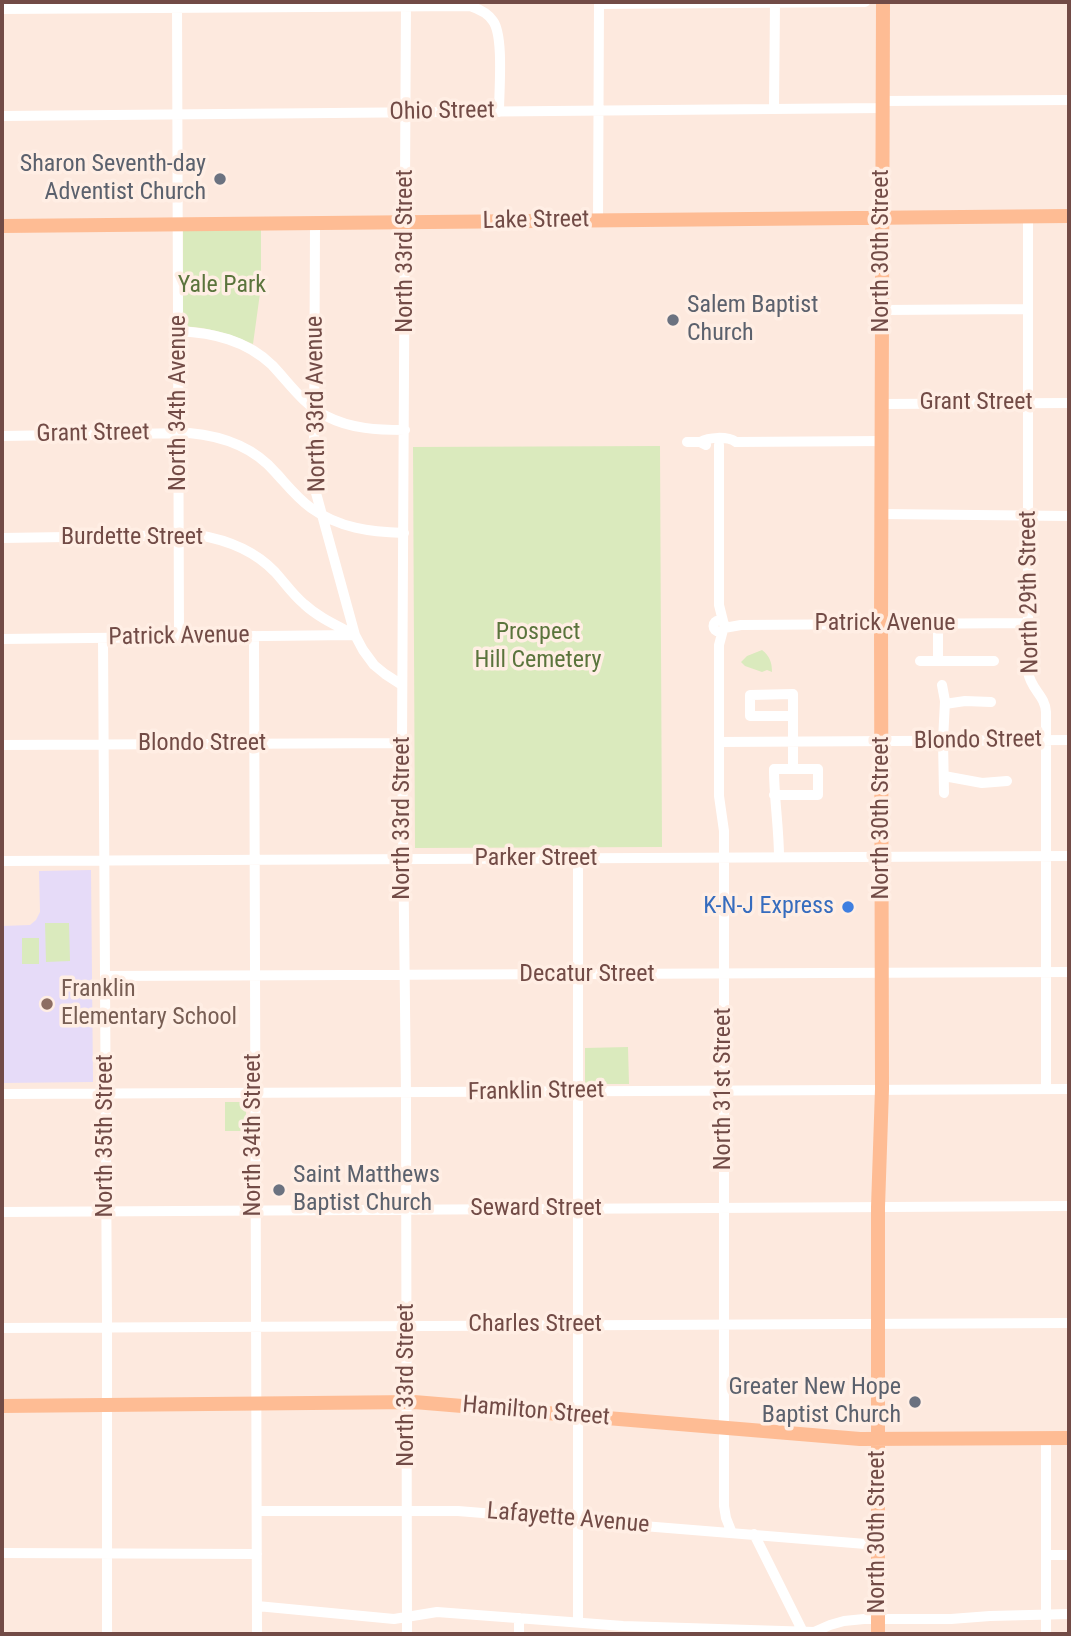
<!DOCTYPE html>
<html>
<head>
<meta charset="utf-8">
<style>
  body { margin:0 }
  #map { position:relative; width:1071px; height:1636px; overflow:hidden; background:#fde9de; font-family:"Roboto Condensed",sans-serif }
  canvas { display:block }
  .frame { position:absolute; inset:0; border:4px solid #724b46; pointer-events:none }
</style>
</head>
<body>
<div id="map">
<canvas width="1071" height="1636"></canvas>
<div class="frame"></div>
</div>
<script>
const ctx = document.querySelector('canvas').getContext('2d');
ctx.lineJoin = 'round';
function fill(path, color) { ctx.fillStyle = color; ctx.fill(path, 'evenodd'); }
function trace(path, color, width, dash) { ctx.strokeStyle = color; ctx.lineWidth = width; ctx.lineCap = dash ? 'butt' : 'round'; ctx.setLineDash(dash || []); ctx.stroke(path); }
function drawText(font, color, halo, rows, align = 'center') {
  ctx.font = font + ' "Roboto Condensed",sans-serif'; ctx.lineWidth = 7; ctx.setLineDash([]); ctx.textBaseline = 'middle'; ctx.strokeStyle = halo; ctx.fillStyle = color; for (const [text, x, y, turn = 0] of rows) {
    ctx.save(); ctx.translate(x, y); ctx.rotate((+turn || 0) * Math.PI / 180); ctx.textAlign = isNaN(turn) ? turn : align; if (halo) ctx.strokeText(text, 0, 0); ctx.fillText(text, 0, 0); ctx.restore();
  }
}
const education = new Path2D(`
  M 91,870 L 93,1082 L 2,1083 L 2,926 L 30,925 L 36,920 L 40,912 L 39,871 Z`);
const green = new Path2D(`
  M 183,229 L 261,229 L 261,286 L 253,344 C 228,333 210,328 183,326 Z
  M 660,446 L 662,847 L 415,848 L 413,447 Z
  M 762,650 C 770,656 772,663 772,672 L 767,670 L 762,672 L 745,666 L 741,662 L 747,656 Z
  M 45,923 L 69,923 L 70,961 L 46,962 Z
  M 22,938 L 39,938 L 39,964 L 22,964 Z
  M 628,1047 L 629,1084 L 585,1084 L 585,1048 Z
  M 225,1102 L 246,1102 L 246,1131 L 225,1131 Z`);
const minor = new Path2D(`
  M 177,2 L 179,637
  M 406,2 L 402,743 L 406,1093 L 407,1634
  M 599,4 L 865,2
  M 2,9 L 470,6 C 479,9 488,13 493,21 C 504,36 499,91 499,112
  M 882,101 L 1069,100
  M 774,109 L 775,2
  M 2,116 L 882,108
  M 1028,216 L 1028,672 C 1031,690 1045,695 1046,712 L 1046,1089
  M 598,220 L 599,2
  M 315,223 L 314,457 L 316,493 L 355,635 L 363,650 L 374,665 L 385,674 L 402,685
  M 883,310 L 1028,309
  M 179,331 C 213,333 246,340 272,365 C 290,384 303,404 326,416 C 351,429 378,430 405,430
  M 882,404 L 1069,403
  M 2,436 L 189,433 C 223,436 254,447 276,473 C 287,485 297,498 311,508 C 339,528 370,532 404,533
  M 687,442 L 700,442 L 706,445
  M 700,442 C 709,437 727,436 736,442 L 882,441
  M 719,445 L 719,605 L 723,621
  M 882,514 L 1069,516
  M 2,538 L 198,535 C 228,540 254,550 275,572 C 285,583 293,595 304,604 C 319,618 338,626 355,635
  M713.5 626a5.5 5.5 0 1 1 11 0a5.5 5.5 0 1 1-11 0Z
  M 938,624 L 938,660
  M 724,628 L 741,625 L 1028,623
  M 723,630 L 719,645 L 719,796 L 724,831 L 724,1506 L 726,1518 L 732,1533
  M 254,636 L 257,1634
  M 103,638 L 107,1319 L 107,1634
  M 2,639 L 353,635
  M 920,661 L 994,661
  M 942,685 L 945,701 L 943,741 L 944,793
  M 945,704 L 965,701 L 991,702
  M 719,742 L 1069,740
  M 2,745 L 402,743
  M 944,776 L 982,783 L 1007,781
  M 774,795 L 818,795 L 818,769 L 793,769
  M 779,857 C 779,828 774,799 774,769 L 793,769 C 793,744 793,719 793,694 L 750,695 L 750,716 L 793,716
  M 2,861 L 1069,856
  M 105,976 L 1069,972
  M 2,1094 L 1069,1089
  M 2,1212 L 1069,1206
  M 2,1328 L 1069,1323
  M 1046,1438 L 1046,1634
  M 257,1511 L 458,1511 L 878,1545
  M 754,1534 L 804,1634
  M 2,1553 L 257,1554
  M 1046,1555 L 1069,1555
  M 257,1606 L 394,1619 L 437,1612 L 623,1626 L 814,1632 L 830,1625 L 844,1621 L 864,1619 L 951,1619 L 990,1616 L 1069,1614
  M 578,1622 L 578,858
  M 519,1634 L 519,1618`);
const major = new Path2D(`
  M 2,226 L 1069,216
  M 2,1406 L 414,1402 L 860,1439 L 1069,1438
  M 878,1634 L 878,1207 L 882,1089 L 881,624 L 883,2`);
const markers = [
  [220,179,7,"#6b7280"],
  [673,320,7,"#6b7280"],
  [848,907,7,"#3f7fe0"],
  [47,1004,7,"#8d6e63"],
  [279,1190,7,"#6b7280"],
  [915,1402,7,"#6b7280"]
];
const streetNames = [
  ["Ohio Street",442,112,-1],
  ["Lake Street",536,221,-1],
  ["North 33rd Street",406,251,-90],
  ["North 30th Street",882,251,-90],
  ["North 34th Avenue",179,403,-90],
  ["Grant Street",976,403],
  ["North 33rd Avenue",317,404,-91],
  ["Grant Street",93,434,-1],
  ["Burdette Street",132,538],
  ["North 29th Street",1030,592,-91],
  ["Patrick Avenue",885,624],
  ["Patrick Avenue",179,637,-1],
  ["Blondo Street",978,741,-1],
  ["Blondo Street",202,744],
  ["North 33rd Street",403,818,-90],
  ["North 30th Street",882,818,-90],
  ["Parker Street",536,859],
  ["Decatur Street",587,975],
  ["North 31st Street",724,1089,-90],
  ["Franklin Street",536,1092,-1],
  ["North 34th Street",254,1135,-90],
  ["North 35th Street",106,1136,-90],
  ["Seward Street",536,1209],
  ["Charles Street",535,1325],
  ["North 33rd Street",407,1385,-90],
  ["Hamilton Street",536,1412,5],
  ["Lafayette Avenue",568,1519,5],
  ["North 30th Street",878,1532,-90]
];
const worshipNames = [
  ["Sharon Seventh-day",206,165],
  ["Adventist Church",206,193],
  ["Salem Baptist",687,306,"left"],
  ["Church",687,334,"left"],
  ["Saint Matthews",293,1176,"left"],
  ["Baptist Church",293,1204,"left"],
  ["Greater New Hope",901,1388],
  ["Baptist Church",901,1416]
];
const parkNames = [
  ["Yale Park",222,286],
  ["Prospect",538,633],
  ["Hill Cemetery",538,661]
];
const shopNames = [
  ["K-N-J Express",834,907]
];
const educationNames = [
  ["Franklin",61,990],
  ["Elementary School",61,1018]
];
fill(education, '#e6dbf8');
fill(green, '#daeabd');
trace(minor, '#fff', 10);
trace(major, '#febc94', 14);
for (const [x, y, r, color] of markers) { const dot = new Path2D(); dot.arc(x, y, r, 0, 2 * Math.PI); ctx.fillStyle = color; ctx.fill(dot); trace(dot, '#ffeee4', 2.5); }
drawText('24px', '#724b46', '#ffeee4', streetNames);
drawText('24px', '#5b616d', '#ffeee4', worshipNames, 'right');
drawText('24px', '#5a743c', '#ffeee4', parkNames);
drawText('24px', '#366cbe', '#ffeee4', shopNames, 'right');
drawText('24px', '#785e54', '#ffeee4', educationNames, 'left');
</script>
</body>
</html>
